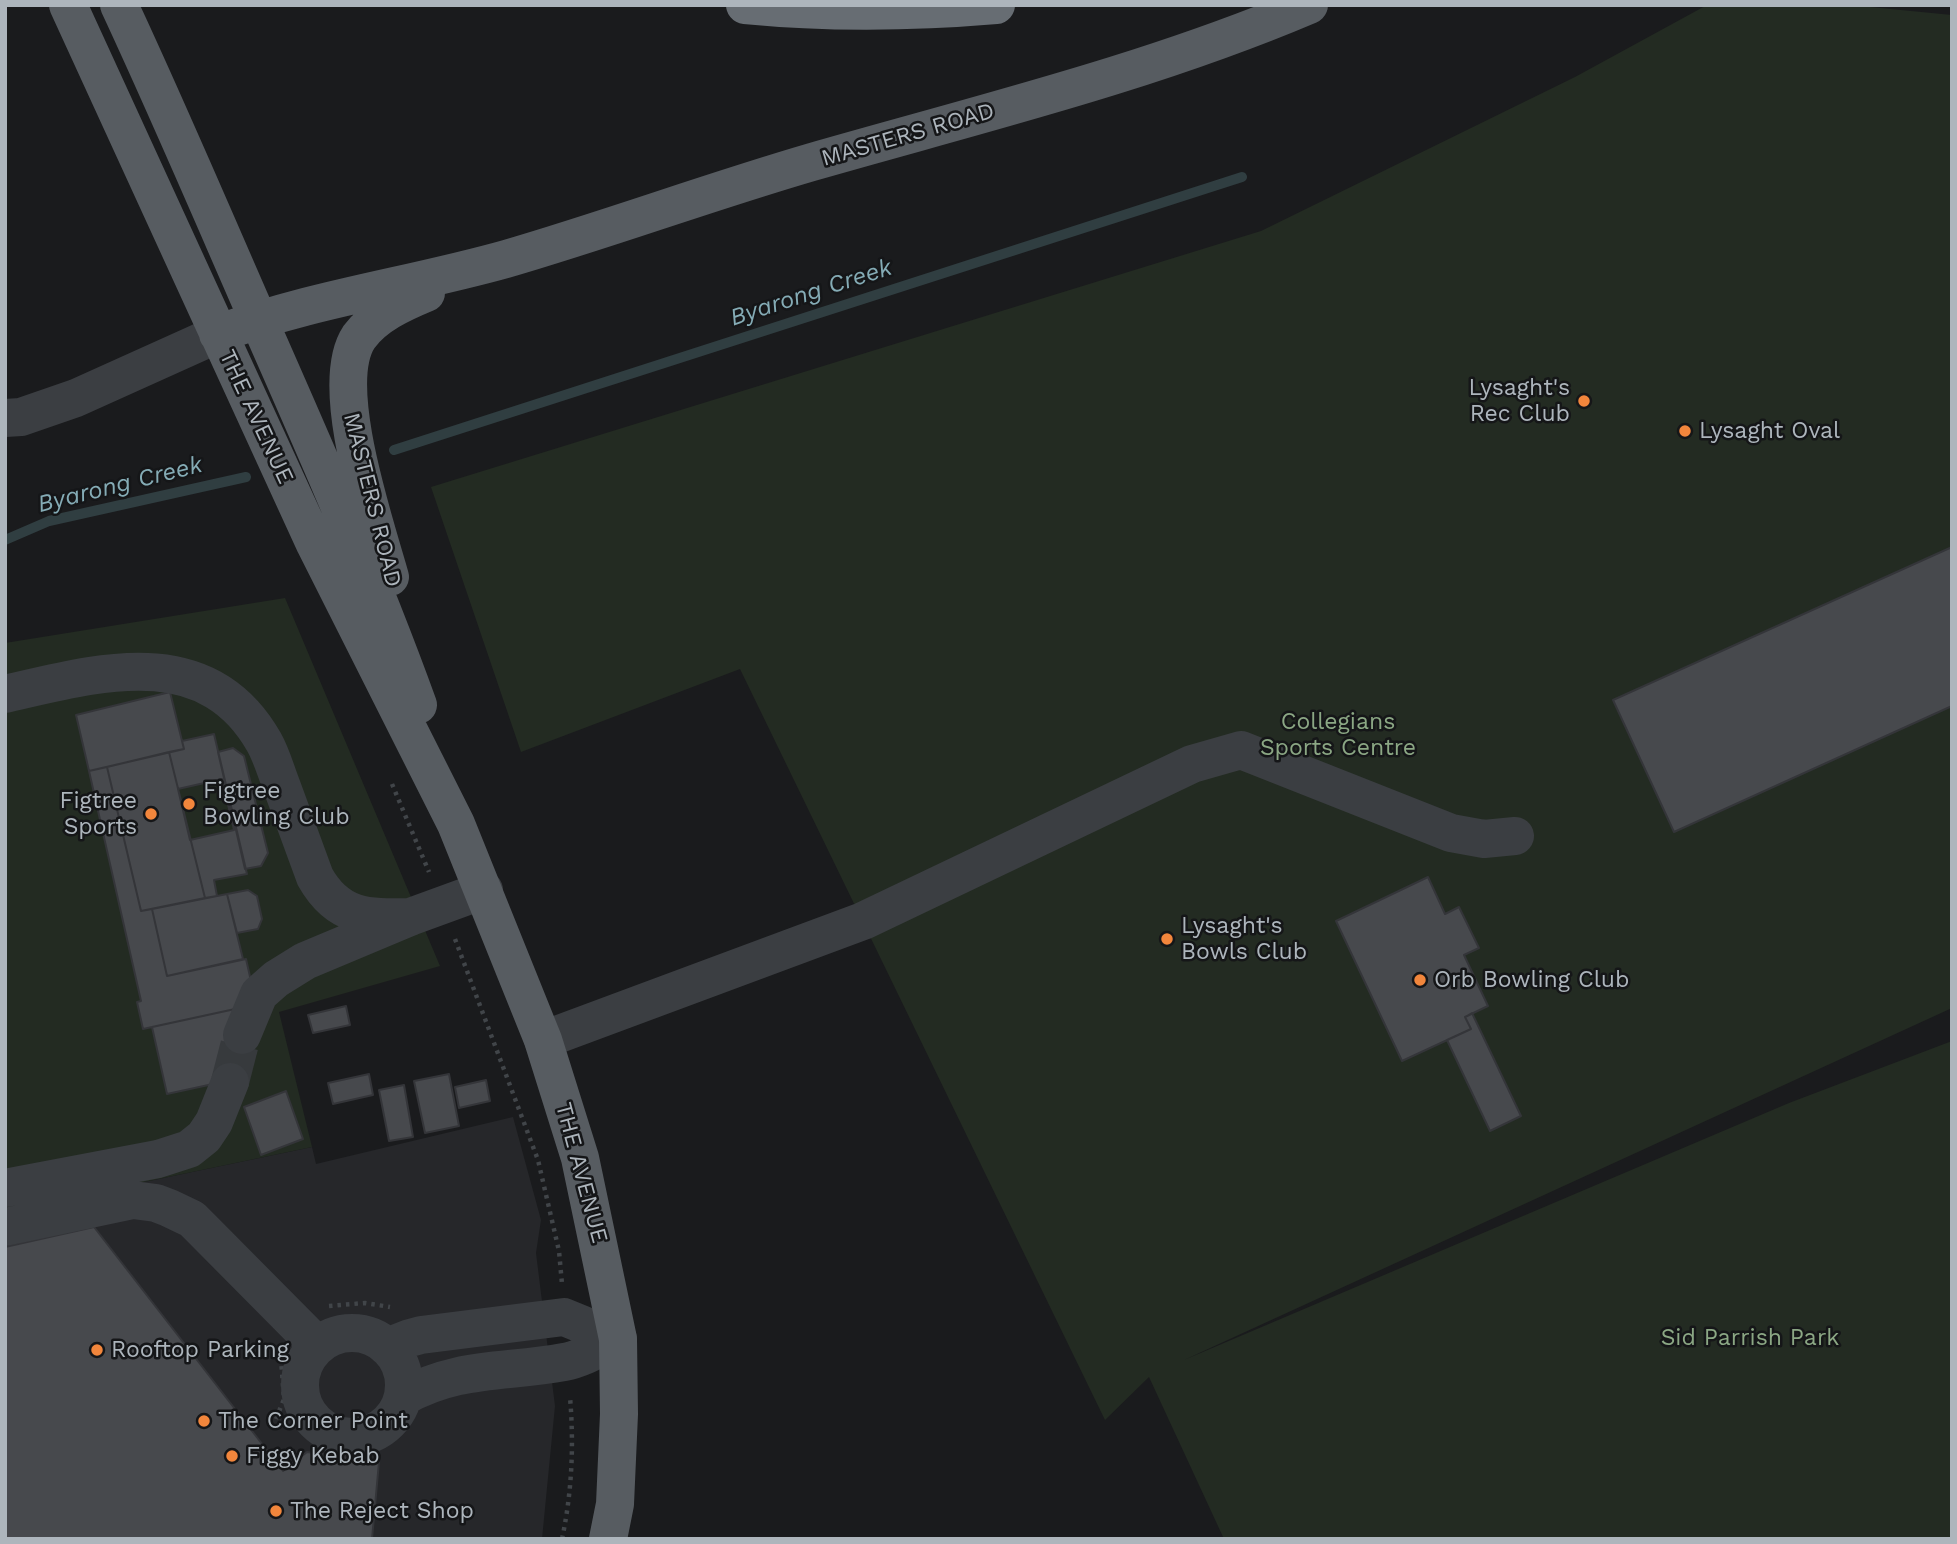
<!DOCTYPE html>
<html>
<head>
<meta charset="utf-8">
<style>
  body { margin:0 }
  #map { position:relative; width:1957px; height:1544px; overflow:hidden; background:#1a1b1d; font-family:"Work Sans",sans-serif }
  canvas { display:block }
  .frame { position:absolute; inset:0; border:7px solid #adb5bc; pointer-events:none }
</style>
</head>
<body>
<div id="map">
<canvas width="1957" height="1544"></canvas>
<div class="frame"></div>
</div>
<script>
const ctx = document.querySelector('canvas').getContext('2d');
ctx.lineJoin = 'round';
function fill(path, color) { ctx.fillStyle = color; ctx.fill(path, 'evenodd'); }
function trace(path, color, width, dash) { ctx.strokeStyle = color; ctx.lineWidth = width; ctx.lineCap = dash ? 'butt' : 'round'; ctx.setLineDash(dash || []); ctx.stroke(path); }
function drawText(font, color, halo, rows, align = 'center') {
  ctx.font = font + ' "Work Sans",sans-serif'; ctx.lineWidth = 5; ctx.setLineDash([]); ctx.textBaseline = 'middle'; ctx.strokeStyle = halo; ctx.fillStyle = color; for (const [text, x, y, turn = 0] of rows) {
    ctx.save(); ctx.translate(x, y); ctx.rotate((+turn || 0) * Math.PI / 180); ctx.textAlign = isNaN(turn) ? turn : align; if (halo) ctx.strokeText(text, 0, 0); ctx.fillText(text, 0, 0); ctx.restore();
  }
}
const built = new Path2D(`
  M 513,1117 L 541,1220 L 536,1253 L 555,1406 L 542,1539 L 5,1539 L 5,1211 L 312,1147 L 316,1164 Z`);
const green = new Path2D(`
  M 1707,5 L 1850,5 L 1952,15 L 1952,1008 L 1184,1360 L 1789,1103 L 1952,1041 L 1952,1539 L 1224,1539 L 1149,1377 L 1105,1420 L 740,669 L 521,752 L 431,487 L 1261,231 L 1575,77 Z
  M 285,598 L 440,966 L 279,1012 L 312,1147 L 5,1211 L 5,643 Z`);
const stream = new Path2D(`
  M 394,450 L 1242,177
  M 5,540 L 49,521 L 246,477`);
const building = new Path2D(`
  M 1952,547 L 1952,706 L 1674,832 L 1613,700 Z
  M 170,692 L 184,749 L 89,771 L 76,715 Z
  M 214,734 L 247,874 L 214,880 L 217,896 L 205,898 L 169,752 L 184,749 L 182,741 Z
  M 233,748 L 244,756 L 268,853 L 261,866 L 245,869 L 218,752 Z
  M 169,752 L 205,898 L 141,911 L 107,767 Z
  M 107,767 L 141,911 L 152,909 L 167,976 L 246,959 L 254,994 L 235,1009 L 143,1029 L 137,1002 L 141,1001 L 89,771 Z
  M 222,779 L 234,830 L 190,840 L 178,789 Z
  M 1428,877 L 1445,914 L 1459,907 L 1479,948 L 1464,955 L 1488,1006 L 1465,1017 L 1471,1029 L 1402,1061 L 1336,921 Z
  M 248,890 L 257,896 L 262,919 L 258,929 L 237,933 L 227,894 Z
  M 227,894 L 243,959 L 167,976 L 152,909 Z
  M 346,1006 L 350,1025 L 313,1033 L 308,1015 Z
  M 235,1009 L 250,1076 L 167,1094 L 152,1027 Z
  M 1472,1013 L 1521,1116 L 1490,1131 L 1447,1040 L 1471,1029 L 1465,1017 Z
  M 369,1074 L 373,1095 L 333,1104 L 328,1083 Z
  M 449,1074 L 459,1126 L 425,1133 L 414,1081 Z
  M 486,1080 L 490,1101 L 459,1108 L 455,1087 Z
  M 404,1085 L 413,1137 L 389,1141 L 379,1090 Z
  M 286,1091 L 303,1139 L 261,1155 L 244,1107 Z
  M 94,1227 L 283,1471 L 307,1452 L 379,1462 L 372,1539 L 5,1539 L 5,1247 Z`);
const minorTunnel = new Path2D(`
  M 230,1082 L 242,1035`);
const path = new Path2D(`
  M 392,784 L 429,872
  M 455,939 L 538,1160 L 559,1251 L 562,1284
  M 329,1306 L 365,1303 L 390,1307
  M 276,1419 L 284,1399 L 281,1359
  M 562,1539 C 572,1492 574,1445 570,1397`);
const minor = new Path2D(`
  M 5,418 L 21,417 L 76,398 L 218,334
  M 5,694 C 97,673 206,640 264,742 C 272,756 276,772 282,787 C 293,817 304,847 315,877 C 338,918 367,918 410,917
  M 242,1035 L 259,994 L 276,979 L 305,961 L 410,917 L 484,890
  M 543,1040 L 863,921 L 1192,764 L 1241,750 L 1451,833 L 1484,839 L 1515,836
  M 5,1188 L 158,1159 L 189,1149 L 204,1137 L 214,1122 L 230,1082
  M 5,1227 L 133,1200 L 156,1203 L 169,1208 L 192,1219 L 201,1228 L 317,1345
  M300 1385a52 52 0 1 1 104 0a52 52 0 1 1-104 0Z
  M 387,1347 L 410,1338 L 421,1335 L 564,1317 L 618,1339
  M 403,1397 C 458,1366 505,1373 564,1362 C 582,1359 602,1347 618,1339`);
const major = new Path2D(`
  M 68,5 L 315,544 L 456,824 L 543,1040 L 580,1158 L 618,1339 L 619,1414 L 615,1504 L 608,1539
  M 119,5 C 168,110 213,216 259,321 C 315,448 371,575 418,705
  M 218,334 C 311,299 410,286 506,259 C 609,229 709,192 812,162 C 979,114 1149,73 1309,5
  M 390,577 C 375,523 327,385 359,337 C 375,315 402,303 426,293`);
const highway = new Path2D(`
  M 745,5 C 828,13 913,12 996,5`);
const markers = [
  [1584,401,7,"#f2863c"],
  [1685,431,7,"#f2863c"],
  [189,804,7,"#f2863c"],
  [151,814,7,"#f2863c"],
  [1167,939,7,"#f2863c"],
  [1420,980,7,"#f2863c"],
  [97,1350,7,"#f2863c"],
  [204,1421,7,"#f2863c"],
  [232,1456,7,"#f2863c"],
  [276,1511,7,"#f2863c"]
];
const streetNames = [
  ["MASTERS ROAD",908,135,-16],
  ["THE AVENUE",256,417,65],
  ["MASTERS ROAD",372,500,76],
  ["THE AVENUE",581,1173,75]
];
const poiNames = [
  ["Lysaght's",1570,388,"right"],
  ["Rec Club",1570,414,"right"],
  ["Lysaght Oval",1699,431],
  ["Figtree",203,791],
  ["Bowling Club",203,817],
  ["Figtree",137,801,"right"],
  ["Sports",137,827,"right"],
  ["Lysaght's",1181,926],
  ["Bowls Club",1181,952],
  ["Orb Bowling Club",1434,980],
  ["Rooftop Parking",111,1350],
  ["The Corner Point",218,1421],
  ["Figgy Kebab",246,1456],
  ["The Reject Shop",290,1511]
];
const parkNames = [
  ["Collegians",1338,722],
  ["Sports Centre",1338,748],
  ["Sid Parrish Park",1750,1338]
];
const waterNames = [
  ["Byarong Creek",811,293,-18],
  ["Byarong Creek",120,485,-14]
];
fill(built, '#26272a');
fill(green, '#232b22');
trace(stream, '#303e41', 10);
fill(building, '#47494d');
trace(building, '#343539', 2);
trace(minorTunnel, '#373a3d', 38, [38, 19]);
trace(path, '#414549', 4.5, [3.5, 5]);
trace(minor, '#3b3e42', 38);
trace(major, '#575c61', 38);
trace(highway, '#676d73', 38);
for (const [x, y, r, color] of markers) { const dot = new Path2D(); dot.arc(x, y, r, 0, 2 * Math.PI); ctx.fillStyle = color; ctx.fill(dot); trace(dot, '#151618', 2.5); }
drawText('23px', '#adb5bc', '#151618', streetNames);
drawText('23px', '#adb5bc', '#151618', poiNames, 'left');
drawText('23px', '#8ba784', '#151618', parkNames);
drawText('italic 24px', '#85acb6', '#151618', waterNames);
</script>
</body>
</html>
